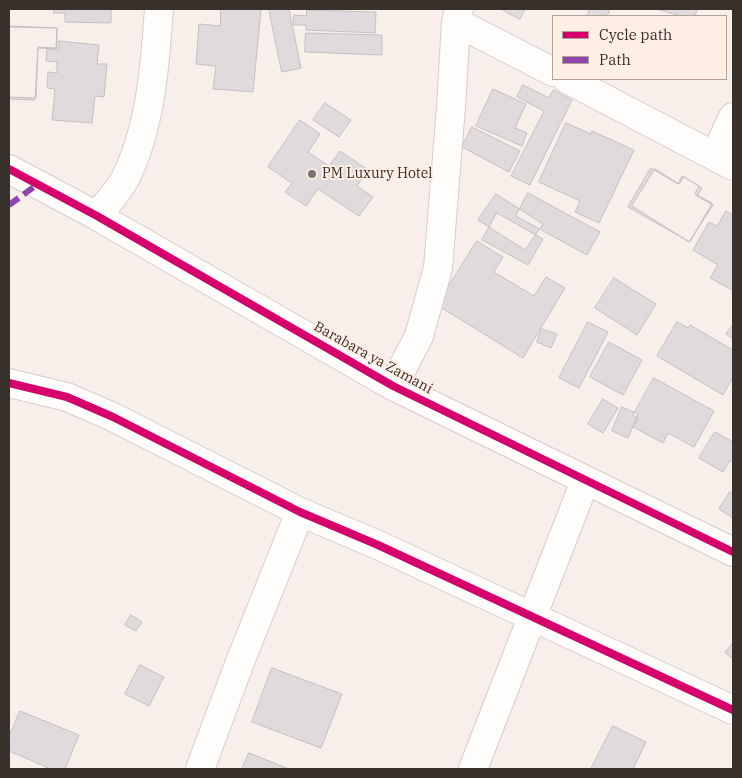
<!DOCTYPE html>
<html>
<head>
<meta charset="utf-8">
<style>
  body { margin:0 }
  #map { position:relative; width:742px; height:778px; overflow:hidden; background:#f8efea; font-family:"IBM Plex Serif",serif }
  canvas { display:block }
  .frame { position:absolute; inset:0; border:10px solid #38302b; pointer-events:none }
  .legend { position:absolute; left:552px; top:15px; width:175px; height:65px; box-sizing:border-box; background:#feeee4; border:1px solid #afa29a; margin:0; padding:6px 9px; list-style:none; font-size:15px; color:#38302b }
  .legend li { display:flex; align-items:center; gap:10px; height:25px }
  .legend b { width:25px; border:1px solid #afa29a }
</style>
</head>
<body>
<div id="map">
<canvas width="742" height="778"></canvas>
<div class="frame"></div>
<ul class="legend">
<li><b style="height:6px;background:#d6006c"></b>Cycle path</li>
<li><b style="height:6px;background:#8e44ad"></b>Path</li>
</ul>
</div>
<script>
const ctx = document.querySelector('canvas').getContext('2d');
ctx.lineJoin = 'round';
function fill(path, color) { ctx.fillStyle = color; ctx.fill(path, 'evenodd'); }
function trace(path, color, width, dash) { ctx.strokeStyle = color; ctx.lineWidth = width; ctx.lineCap = dash ? 'butt' : 'round'; ctx.setLineDash(dash || []); ctx.stroke(path); }
function drawText(font, color, halo, rows, align = 'center') {
  ctx.font = font + ' "IBM Plex Serif",serif'; ctx.lineWidth = 4; ctx.setLineDash([]); ctx.textBaseline = 'middle'; ctx.strokeStyle = halo; ctx.fillStyle = color; for (const [text, x, y, turn = 0] of rows) {
    ctx.save(); ctx.translate(x, y); ctx.rotate((+turn || 0) * Math.PI / 180); ctx.textAlign = isNaN(turn) ? turn : align; if (halo) ctx.strokeText(text, 0, 0); ctx.fillText(text, 0, 0); ctx.restore();
  }
}
const building = new Path2D(`
  M 54,9 L 111,9 L 111,23 L 65,22 L 65,13 L 54,13 Z
  M 221,9 L 261,9 L 253,92 L 213,89 L 216,66 L 196,64 L 199,24 L 220,26 Z
  M 269,9 L 289,9 L 301,68 L 282,72 Z
  M 501,9 L 525,9 L 520,19 Z
  M 590,9 L 610,9 L 607,16 L 587,16 Z
  M 657,9 L 697,9 L 695,16 L 681,16 Z
  M 307,10 L 376,12 L 375,33 L 306,30 L 306,25 L 293,25 L 294,15 L 306,16 Z
  M 9,26 L 57,28 L 56,48 L 38,47 L 35,100 L 9,99 Z
  M 9,27 L 57,28 L 57,49 L 38,48 L 36,98 L 9,97 Z
  M 306,33 L 382,35 L 382,55 L 305,52 Z
  M 59,41 L 99,45 L 97,64 L 107,64 L 104,97 L 95,96 L 92,123 L 52,120 L 55,89 L 47,88 L 48,72 L 57,73 L 57,62 L 46,61 L 47,49 L 59,50 Z
  M 523,85 L 549,98 L 553,90 L 572,100 L 530,185 L 511,176 L 544,111 L 517,97 Z
  M 493,89 L 526,104 L 515,128 L 527,133 L 522,146 L 476,126 Z
  M 325,103 L 351,120 L 339,137 L 313,120 Z
  M 300,120 L 320,134 L 308,152 L 329,166 L 340,151 L 368,170 L 357,186 L 373,197 L 359,216 L 318,189 L 306,206 L 285,192 L 292,183 L 268,167 Z
  M 566,123 L 591,134 L 592,131 L 634,150 L 599,223 L 575,212 L 580,201 L 539,182 Z
  M 472,127 L 520,151 L 509,172 L 462,147 Z
  M 651,168 L 678,184 L 682,176 L 699,186 L 695,194 L 712,203 L 690,242 L 628,207 Z
  M 655,169 L 679,184 L 684,177 L 702,188 L 697,196 L 713,205 L 689,242 L 632,206 Z
  M 528,193 L 600,232 L 587,255 L 516,216 Z
  M 496,194 L 543,224 L 525,250 L 478,220 Z
  M 726,211 L 733,215 L 733,288 L 732,290 L 710,278 L 718,265 L 693,250 L 709,222 L 717,226 Z
  M 497,213 L 543,239 L 528,265 L 482,240 Z
  M 477,241 L 503,257 L 494,272 L 534,296 L 546,277 L 565,288 L 523,358 L 437,305 Z
  M 614,278 L 656,304 L 637,335 L 595,308 Z
  M 588,322 L 608,332 L 579,388 L 559,378 Z
  M 677,322 L 688,328 L 690,325 L 733,350 L 733,377 L 723,395 L 657,356 Z
  M 733,325 L 733,339 L 726,334 Z
  M 542,329 L 557,334 L 551,348 L 537,342 Z
  M 609,342 L 642,360 L 623,395 L 590,377 Z
  M 654,378 L 714,411 L 694,447 L 668,433 L 663,443 L 633,427 L 638,418 L 633,415 Z
  M 603,399 L 618,408 L 603,433 L 588,424 Z
  M 622,407 L 638,414 L 628,438 L 612,431 Z
  M 715,432 L 733,442 L 733,462 L 730,460 L 723,472 L 699,458 Z
  M 730,492 L 733,494 L 733,518 L 719,509 Z
  M 131,615 L 142,622 L 136,631 L 125,625 Z
  M 733,643 L 733,657 L 732,658 L 725,653 Z
  M 140,665 L 164,677 L 149,706 L 125,694 Z
  M 272,668 L 342,694 L 321,748 L 252,722 Z
  M 20,711 L 79,735 L 65,769 L 51,769 L 9,751 L 9,737 Z
  M 613,726 L 646,742 L 633,769 L 591,769 Z
  M 249,753 L 289,769 L 242,769 Z`);
const minor = new Path2D(`
  M 456,22 L 553,72
  M 567,79 L 733,166
  M 715,155 L 733,117
  M 9,169 L 97,216 L 393,386 L 733,552
  M 97,216 C 106,204 118,192 125,179 C 151,127 155,65 159,9
  M 9,383 L 67,397 L 113,417 L 300,512 L 378,545 L 733,710
  M 393,386 L 419,336 L 438,268 L 451,107 L 456,22 L 459,9
  M 200,769 L 240,662 L 300,512
  M 473,769 L 585,481`);
const quiet = new Path2D(`
  M 9,205 L 38,184`);
const cycleway = new Path2D(`
  M 9,169 L 97,216 L 393,386 L 733,552
  M 9,383 L 67,397 L 113,417 L 300,512 L 378,545 L 733,710`);
const markers = [
  [312,174,5,"#7b736e"]
];
const poiNames = [
  ["PM Luxury Hotel",322,174]
];
const streetNames = [
  ["Barabara ya Zamani",373,358,29]
];
fill(building, '#dfdadb');
trace(building, '#c5bfc1', 1);
trace(minor, '#d5cdc8', 30);
trace(minor, '#fefdfc', 28);
trace(quiet, '#8e44ad', 6, [12, 6]);
trace(cycleway, '#d6006c', 8);
for (const [x, y, r, color] of markers) { const dot = new Path2D(); dot.arc(x, y, r, 0, 2 * Math.PI); ctx.fillStyle = color; ctx.fill(dot); trace(dot, '#feeee4', 2); }
drawText('14px', '#38302b', '#feeee4', poiNames, 'left');
drawText('14px', '#38302b', '#feeee4', streetNames);
</script>
</body>
</html>
